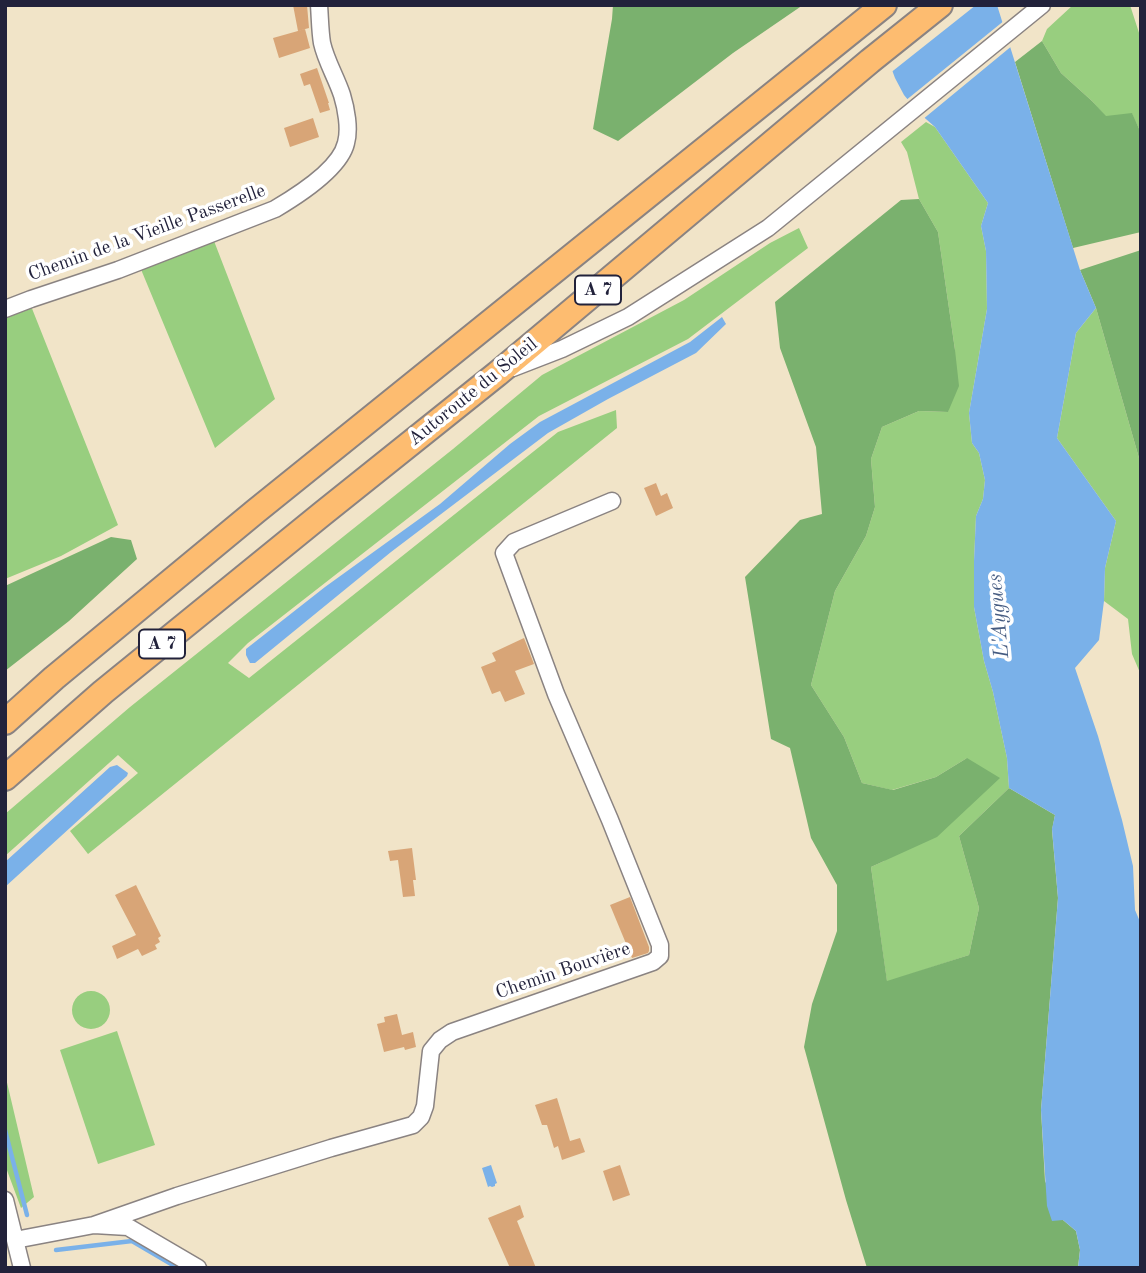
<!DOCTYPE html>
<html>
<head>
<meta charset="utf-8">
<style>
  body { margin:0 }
  #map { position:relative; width:1146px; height:1273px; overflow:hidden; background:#f1e4c8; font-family:"Old Standard TT",serif }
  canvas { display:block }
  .frame { position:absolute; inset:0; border:7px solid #22223b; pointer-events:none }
</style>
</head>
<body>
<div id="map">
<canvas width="1146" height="1273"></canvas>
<div class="frame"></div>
</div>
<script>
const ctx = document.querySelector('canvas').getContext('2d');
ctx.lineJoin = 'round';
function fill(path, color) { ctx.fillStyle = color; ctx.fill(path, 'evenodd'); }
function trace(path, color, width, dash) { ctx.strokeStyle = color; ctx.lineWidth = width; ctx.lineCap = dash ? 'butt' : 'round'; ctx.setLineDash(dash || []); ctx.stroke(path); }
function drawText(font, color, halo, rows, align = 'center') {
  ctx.font = font + ' "Old Standard TT",serif'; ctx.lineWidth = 7; ctx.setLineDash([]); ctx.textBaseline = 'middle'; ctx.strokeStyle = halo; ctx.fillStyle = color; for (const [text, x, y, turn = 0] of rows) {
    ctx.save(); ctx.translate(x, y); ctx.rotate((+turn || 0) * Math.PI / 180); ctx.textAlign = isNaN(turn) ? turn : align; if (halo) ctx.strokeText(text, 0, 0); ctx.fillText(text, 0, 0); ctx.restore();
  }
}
const green = new Path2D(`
  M 1073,5 L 1130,5 L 1141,39 L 1141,133 L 1132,114 L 1106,117 L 1092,101 L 1061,73 L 1042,41 L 1047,29 Z
  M 926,122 L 935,127 L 988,203 L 981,226 L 986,251 L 987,309 L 969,413 L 972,443 L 979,453 L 985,480 L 983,499 L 976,516 L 974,561 L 974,607 L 984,661 L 993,692 L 1007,758 L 1009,788 L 959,836 L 979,908 L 969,955 L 887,982 L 871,867 L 884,861 L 967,758 L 936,777 L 892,790 L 862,783 L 844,737 L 811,685 L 835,591 L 866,536 L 875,507 L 871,459 L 882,427 L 919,411 L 948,412 L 955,350 L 938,232 L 919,199 L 907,152 L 901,142 Z
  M 799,228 L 808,248 L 688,339 L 539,416 L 248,643 L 228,663 L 249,678 L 558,432 L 616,410 L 617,428 L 88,854 L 70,831 L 138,773 L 118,755 L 5,856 L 5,814 L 130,707 L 453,449 L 542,375 L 684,300 L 770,243 Z
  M 214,241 L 275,399 L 215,448 L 140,267 Z
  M 31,306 L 118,525 L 61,556 L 5,579 L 5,316 Z
  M 1096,308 L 1141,465 L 1141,675 L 1132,654 L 1128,619 L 1104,601 L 1105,568 L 1116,521 L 1057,438 L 1076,333 Z
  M72 1010a19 19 0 1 1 38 0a19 19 0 1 1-38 0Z
  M 117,1031 L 155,1145 L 98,1164 L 60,1050 Z
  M 5,1074 L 34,1197 L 21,1208 L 5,1165 Z`);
const forest = new Path2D(`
  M 613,5 L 803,5 L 733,53 L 618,141 L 593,129 L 612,19 Z
  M 1042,41 L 1061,73 L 1092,101 L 1106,116 L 1132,113 L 1141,133 L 1141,232 L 1073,248 L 1015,62 Z
  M 919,199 L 938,232 L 955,350 L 959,386 L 948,412 L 919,411 L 882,427 L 871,459 L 875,507 L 866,536 L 835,591 L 811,685 L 844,737 L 862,783 L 893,790 L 936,777 L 967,758 L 1000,778 L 937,837 L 871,867 L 887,981 L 969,955 L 979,908 L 959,836 L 1009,788 L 1055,815 L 1052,830 L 1058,898 L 1041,1110 L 1045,1181 L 1063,1220 L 1076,1231 L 1080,1250 L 1078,1267 L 1084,1265 L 1084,1268 L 867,1268 L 846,1200 L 804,1047 L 812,1004 L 837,931 L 837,885 L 811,838 L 790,748 L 771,739 L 745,577 L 800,520 L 822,514 L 816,447 L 780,348 L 775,302 L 901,200 Z
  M 1141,250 L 1141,465 L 1096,308 L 1080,270 Z
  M 111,537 L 131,540 L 137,559 L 69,621 L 5,671 L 5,586 Z`);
const water = new Path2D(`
  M 866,5 L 997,5 L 1080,270 L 1096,308 L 1076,333 L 1057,438 L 1116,521 L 1105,568 L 1104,601 L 1099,640 L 1075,668 L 1098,736 L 1122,820 L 1133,866 L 1135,910 L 1141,924 L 1141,1268 L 1084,1268 L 1084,1266 L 1078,1268 L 1080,1250 L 1076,1231 L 1063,1220 L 1052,1221 L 1047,1206 L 1041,1110 L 1058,898 L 1052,829 L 1055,815 L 1009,788 L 1007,758 L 993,692 L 984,661 L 974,607 L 974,561 L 976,516 L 983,499 L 985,480 L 979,453 L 972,443 L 969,413 L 987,309 L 986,251 L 981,226 L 988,203 L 935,127 L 918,112 L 904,95 L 895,78 L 876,27 Z
  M 722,317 L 726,324 L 696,353 L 608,399 L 548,433 L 391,552 L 255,663 L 250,663 L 246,655 L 246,649 L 325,587 L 440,504 L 510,444 L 540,422 L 690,342 Z
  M 117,765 L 128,773 L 127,776 L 5,887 L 5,862 L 110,767 Z
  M 491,1165 L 497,1183 L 495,1184 L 495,1186 L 492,1187 L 490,1186 L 488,1187 L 482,1168 Z`);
const pier = new Path2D(`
  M 862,5 L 976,5 L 889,74 Z
  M 1005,20 L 1013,45 L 922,120 L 905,101 Z`);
const stream = new Path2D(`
  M 5,1130 L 27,1215
  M 56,1250 L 132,1241 L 178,1268`);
const building = new Path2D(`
  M 293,5 L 307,5 L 309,28 L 298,31 Z
  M 305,29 L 310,48 L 279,58 L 273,38 Z
  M 317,68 L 329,103 L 328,103 L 330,110 L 320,113 L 310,84 L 304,86 L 300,74 Z
  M 313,118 L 319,137 L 290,147 L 284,128 Z
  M 656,483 L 661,496 L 667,493 L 673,508 L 656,516 L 644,488 Z
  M 524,638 L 534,664 L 515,671 L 525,694 L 505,702 L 500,691 L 492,694 L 481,667 L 496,661 L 492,653 Z
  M 412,848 L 416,880 L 413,880 L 415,896 L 403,897 L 398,860 L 390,861 L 388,851 Z
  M 136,885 L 161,936 L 158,938 L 160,942 L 155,945 L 157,949 L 142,956 L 138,949 L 117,959 L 112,946 L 136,935 L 115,895 Z
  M 630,897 L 649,947 L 649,951 L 648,953 L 632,958 L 610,905 Z
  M 397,1014 L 402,1035 L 413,1032 L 416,1047 L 405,1050 L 404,1047 L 384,1052 L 377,1024 L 385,1022 L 384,1017 Z
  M 557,1098 L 570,1141 L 580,1138 L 585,1152 L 562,1160 L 558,1146 L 554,1148 L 547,1125 L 542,1125 L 535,1105 Z
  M 620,1165 L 630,1195 L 613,1201 L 603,1171 Z
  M 520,1205 L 524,1217 L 517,1221 L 536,1268 L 510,1268 L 488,1218 Z`);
const minor = new Path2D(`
  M 5,309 L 31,299 L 118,270 L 275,209 C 297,196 340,169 346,143 C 350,129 346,108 342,95 C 336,77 326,61 322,43 C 320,31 320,18 319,5
  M 513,368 L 562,349 L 628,317 L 768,228 L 1042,5
  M 5,1200 L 22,1268
  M 94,1225 L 177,1196 L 331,1148 L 413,1125 L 421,1117 L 425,1106 L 431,1051 L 440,1040 L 452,1032 L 653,962 L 660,956 L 660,945 L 610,820 L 556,694 L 504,553 L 514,542 L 612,501
  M 15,1240 L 94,1225 L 128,1227 L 198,1268`);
const highway = new Path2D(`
  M 5,722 L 54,678 L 256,511 L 884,5
  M 5,778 L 103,692 L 322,514 L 497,374 L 870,61 L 940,5`);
const shields = [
  [598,290,46],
  [162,644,46]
];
const shieldNames = [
  ["A 7",598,290],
  ["A 7",162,644]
];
const streetNames = [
  ["Chemin de la Vieille Passerelle",147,233,-20],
  ["Autoroute du Soleil",473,392,-39],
  ["Chemin Bouvière",563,971,-19]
];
const waterNames = [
  ["L'Aygues",999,616,-95]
];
fill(green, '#98ce7f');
fill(forest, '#7ab16e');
fill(water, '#7ab1e9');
fill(pier, '#f1e4c8');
trace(stream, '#7ab1e9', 4.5);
fill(building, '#d8a577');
trace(minor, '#8a8382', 19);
trace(highway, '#8a8382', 28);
trace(minor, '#fff', 16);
trace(highway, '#fdbc70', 24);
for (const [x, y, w] of shields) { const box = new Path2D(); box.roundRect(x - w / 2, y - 14.5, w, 29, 5); ctx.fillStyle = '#fff'; ctx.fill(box); trace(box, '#22223b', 2); }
drawText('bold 18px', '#22223b', null, shieldNames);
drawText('19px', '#22223b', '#fff', streetNames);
drawText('italic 21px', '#455b81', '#fff', waterNames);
</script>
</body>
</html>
